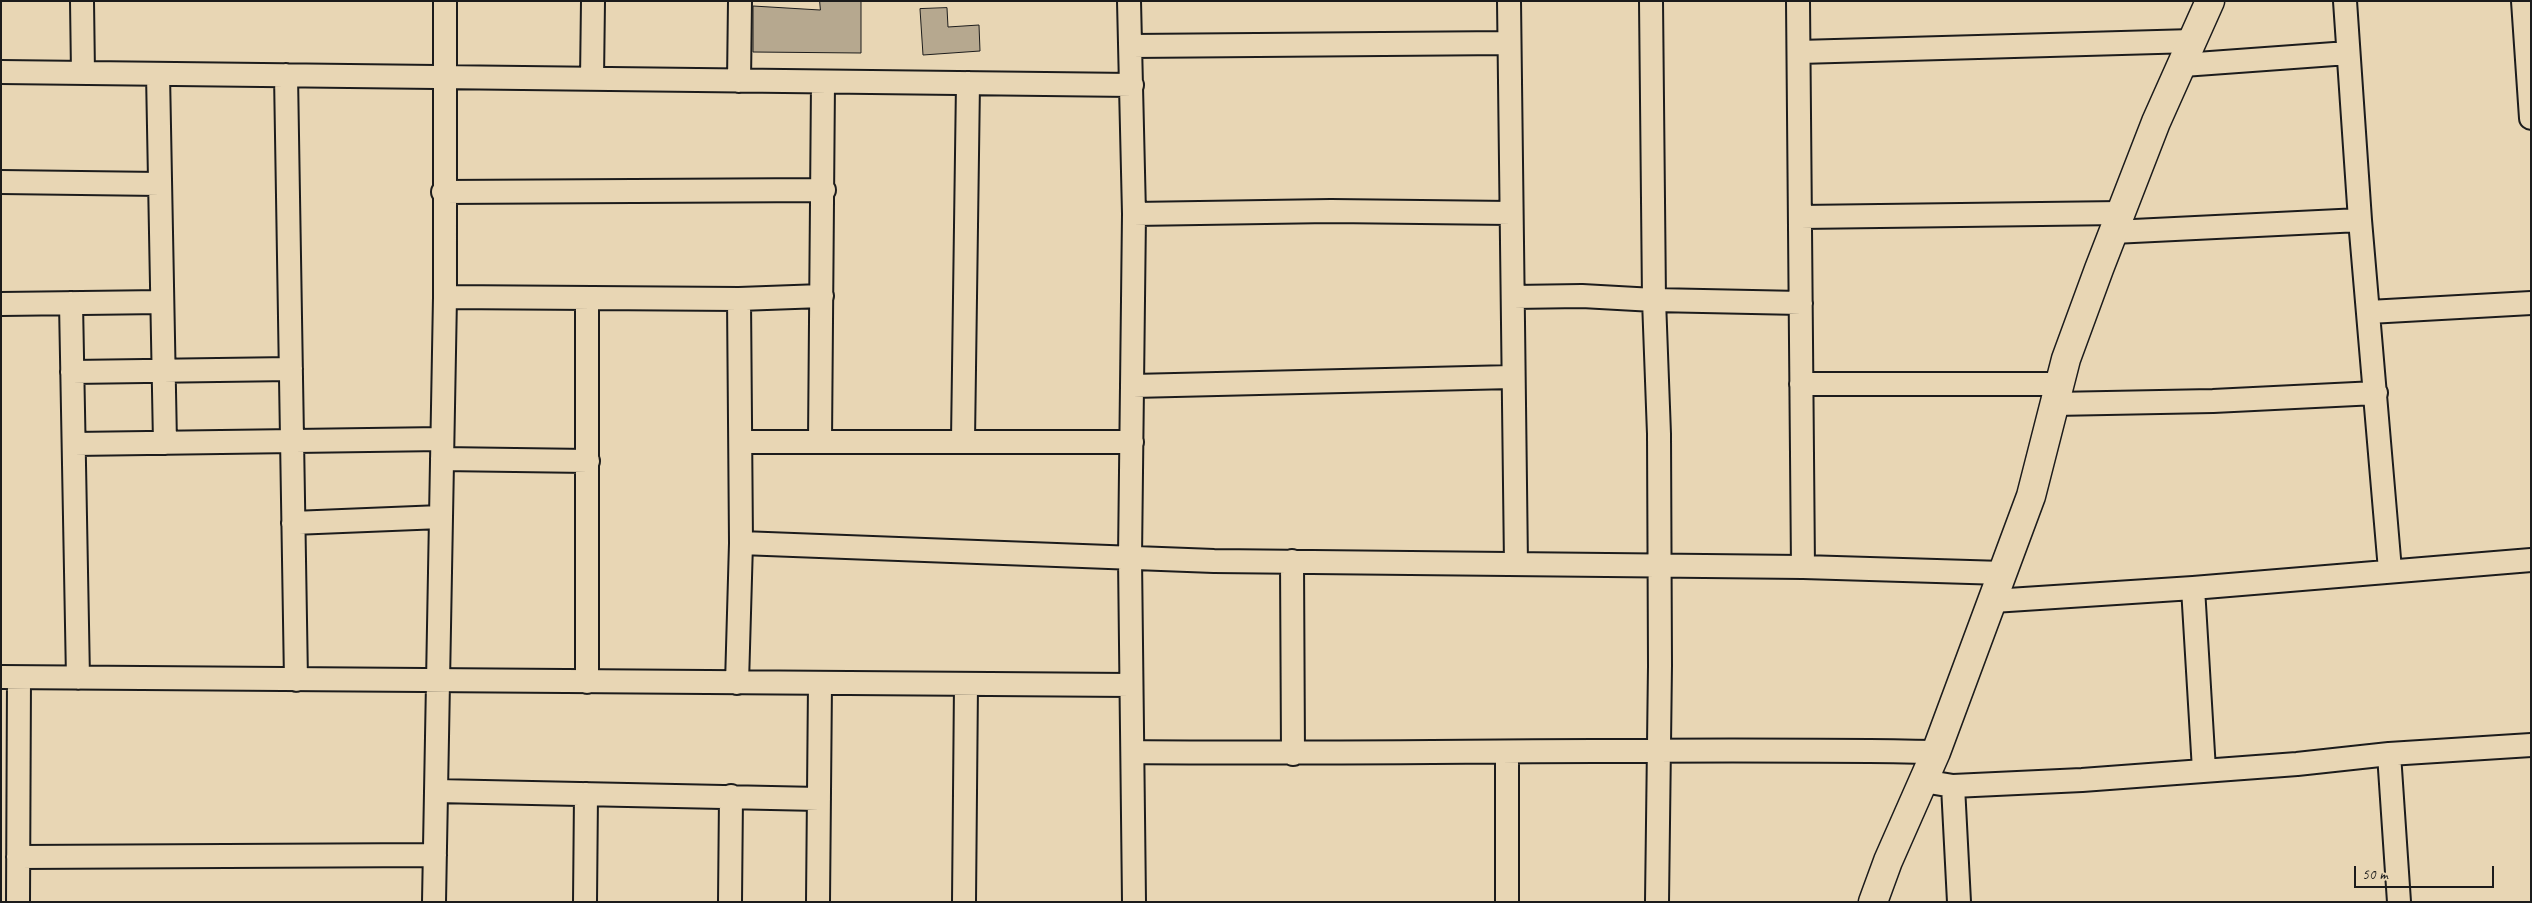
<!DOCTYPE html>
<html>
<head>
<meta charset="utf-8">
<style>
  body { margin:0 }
  #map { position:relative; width:2532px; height:903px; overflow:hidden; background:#e8d6b4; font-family:Caveat,sans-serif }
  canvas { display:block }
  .frame { position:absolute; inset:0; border:2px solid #1c1c1c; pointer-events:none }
  .scale { position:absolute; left:2354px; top:866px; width:140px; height:22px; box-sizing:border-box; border:2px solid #1c1c1c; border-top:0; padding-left:6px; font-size:15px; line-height:18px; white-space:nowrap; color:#1c1c1c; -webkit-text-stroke:4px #e8d6b4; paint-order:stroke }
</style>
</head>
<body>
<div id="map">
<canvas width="2532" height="903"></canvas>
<div class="frame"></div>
<div class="scale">50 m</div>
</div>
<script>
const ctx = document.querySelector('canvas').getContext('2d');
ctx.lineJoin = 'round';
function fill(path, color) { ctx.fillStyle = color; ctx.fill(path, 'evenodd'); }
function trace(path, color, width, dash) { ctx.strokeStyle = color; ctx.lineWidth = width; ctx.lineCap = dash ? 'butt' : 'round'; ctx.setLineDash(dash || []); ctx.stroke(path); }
const building = new Path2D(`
  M 820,1 L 861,1 L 861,53 L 753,52 L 753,6 L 820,10 Z
  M 947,8 L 948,27 L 979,25 L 980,51 L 923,55 L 920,9 Z`);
const minor = new Path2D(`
  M 82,1 L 83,73
  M 1129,1 L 1134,214 L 1130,558 L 1134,902
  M 1509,1 L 1516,564
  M 1651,1 L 1654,300 L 1659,434 L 1660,665 L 1657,902
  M 1798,1 L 1803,567
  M 2345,1 L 2360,220 L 2390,570
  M 2523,1 L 2531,118
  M 1131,46 L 1509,43
  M 1799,52 L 2193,41
  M 2183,65 L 2348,53
  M 1,72 L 1132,85
  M 158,74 L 165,443
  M 286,75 L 296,680
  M 592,79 L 593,1
  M 739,81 L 740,1
  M 1,182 L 160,184
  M 443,192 L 824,190
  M 1134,214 L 1331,211 L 1511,213
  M 1800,217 L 2121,213
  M 2113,232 L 2360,220
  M 445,297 L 739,299 L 822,296
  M 1513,297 L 1582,296 L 1654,300 L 1801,303
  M 71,303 L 78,678
  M 1,304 L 162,302
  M 2369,312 L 2531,303
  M 72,372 L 291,369
  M 1801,384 L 2060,384
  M 1133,386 L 1512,377
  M 2054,404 L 2213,401 L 2376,393
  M 963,440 L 968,83
  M 820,441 L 823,82
  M 741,442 L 1132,442
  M 74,444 L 442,439
  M 442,459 L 588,461
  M 293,523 L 441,517
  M 741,543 L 1214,561 L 1803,567 L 2003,573
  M 1292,561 L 1293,754
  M 2193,588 L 2204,770
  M 1993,601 L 2193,588 L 2531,560
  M 1,677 L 1131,685
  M 587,682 L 587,299
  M 737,683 L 741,543 L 739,299
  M 1133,752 C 1400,755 1668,747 1936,752
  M 2389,754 L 2399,902
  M 1923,781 L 1953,786 L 2082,780 L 2297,764 L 2389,754 L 2531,745
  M 1953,786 L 1959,902
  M 436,791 L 819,799
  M 18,857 L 435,855
  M 18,902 L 19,678
  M 434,902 L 445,297 L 445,1
  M 585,902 L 586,794
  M 730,902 L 731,796
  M 818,902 L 820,683
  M 964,902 L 966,684
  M 1507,902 L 1507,752`);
const major = new Path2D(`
  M 1873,902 L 1888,861 L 1936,752 L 2031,496 L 2066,359 L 2099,269 L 2156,122 L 2210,1`);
fill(building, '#b6a88f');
trace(building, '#1c1c1c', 1);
trace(minor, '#1c1c1c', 26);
trace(major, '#1c1c1c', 31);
trace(minor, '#e8d6b4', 22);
trace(major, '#e8d6b4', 28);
</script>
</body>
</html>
